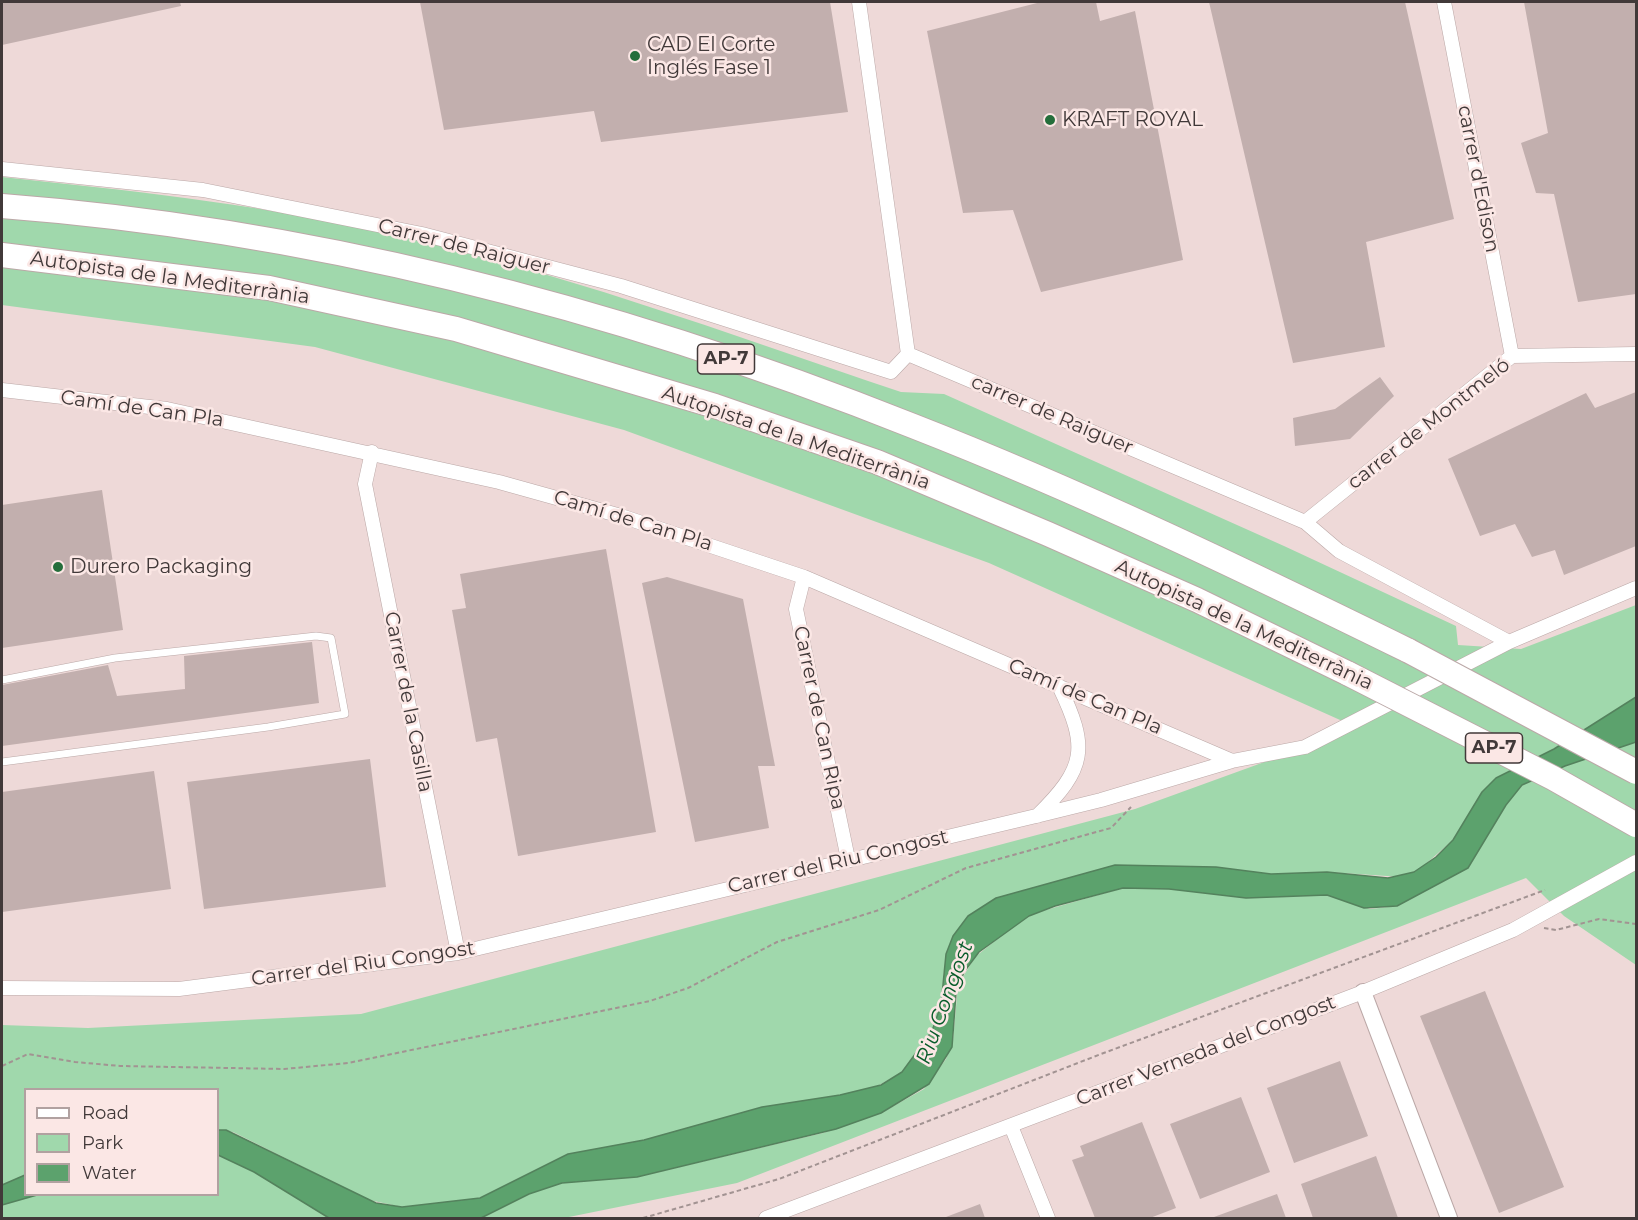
<!DOCTYPE html>
<html>
<head>
<meta charset="utf-8">
<style>
  body { margin:0 }
  #map { position:relative; width:1638px; height:1220px; overflow:hidden; background:#eed9d8; font-family:Montserrat,sans-serif }
  canvas { display:block }
  .frame { position:absolute; inset:0; border:3px solid #413939; pointer-events:none }
  .legend { position:absolute; left:24px; top:1088px; width:195px; height:108px; box-sizing:border-box; background:#fbe7e5; border:2px solid #b1a1a0; margin:0; padding:8px 10px; list-style:none; font-size:18px; color:#413939 }
  .legend li { display:flex; align-items:center; gap:12px; height:30px }
  .legend b { width:30px; border:2px solid #b1a1a0 }
</style>
</head>
<body>
<div id="map">
<canvas width="1638" height="1220"></canvas>
<div class="frame"></div>
<ul class="legend">
<li><b style="height:8px;background:#fff"></b>Road</li>
<li><b style="height:16px;background:#a0d8ac"></b>Park</li>
<li><b style="height:16px;background:#5ca26d"></b>Water</li>
</ul>
</div>
<script>
const ctx = document.querySelector('canvas').getContext('2d');
ctx.lineJoin = 'round';
function fill(path, color) { ctx.fillStyle = color; ctx.fill(path, 'evenodd'); }
function trace(path, color, width, dash) { ctx.strokeStyle = color; ctx.lineWidth = width; ctx.lineCap = dash ? 'butt' : 'round'; ctx.setLineDash(dash || []); ctx.stroke(path); }
function drawText(font, color, halo, rows, align = 'center') {
  ctx.font = font + ' Montserrat,sans-serif'; ctx.lineWidth = 5; ctx.setLineDash([]); ctx.textBaseline = 'middle'; ctx.strokeStyle = halo; ctx.fillStyle = color; for (const [text, x, y, turn = 0] of rows) {
    ctx.save(); ctx.translate(x, y); ctx.rotate((+turn || 0) * Math.PI / 180); ctx.textAlign = isNaN(turn) ? turn : align; if (halo) ctx.strokeText(text, 0, 0); ctx.fillText(text, 0, 0); ctx.restore();
  }
}
const green = new Path2D(`
  M 2,177 C 125,190 249,203 371,230 C 552,268 726,333 901,392 L 944,394 L 1284,546 L 1456,626 L 1458,645 L 1521,649 L 1636,605 L 1636,697 L 1554,749 L 1496,778 L 1482,792 L 1453,840 L 1420,869 L 1402,877 L 1327,872 L 1271,874 L 1216,867 L 1138,866 L 1095,871 L 996,898 L 968,916 L 953,936 L 944,971 L 941,1005 L 932,1031 L 902,1072 L 874,1088 L 840,1095 L 762,1107 L 644,1140 L 568,1154 L 480,1198 L 402,1207 L 369,1200 L 233,1132 L 218,1130 L 218,1090 L 26,1090 L 25,1175 L 2,1185 L 2,1025 L 88,1028 L 361,1014 L 1135,809 L 1358,728 L 989,563 L 624,430 L 315,347 L 2,305 Z
  M 1636,742 L 1636,965 L 1564,916 L 1526,878 L 737,1183 L 564,1218 L 481,1218 L 529,1194 L 562,1183 L 637,1177 L 823,1133 L 881,1113 L 924,1089 L 946,1059 L 953,1040 L 958,985 L 975,957 L 1017,923 L 1035,913 L 1123,888 L 1169,889 L 1246,898 L 1327,895 L 1370,909 L 1397,906 L 1468,868 L 1506,805 L 1522,785 L 1565,766 Z
  M 218,1155 L 254,1172 L 329,1218 L 2,1218 L 2,1205 L 37,1195 L 218,1194 Z`);
const water = new Path2D(`
  M 1636,697 L 1636,742 L 1565,766 L 1522,785 L 1506,805 L 1468,868 L 1397,906 L 1364,908 L 1327,895 L 1246,898 L 1169,889 L 1123,888 L 1055,906 L 1029,916 L 979,952 L 964,972 L 956,993 L 952,1047 L 929,1084 L 881,1113 L 836,1129 L 637,1177 L 562,1183 L 529,1194 L 481,1218 L 329,1218 L 254,1172 L 218,1155 L 218,1130 L 226,1130 L 376,1203 L 402,1207 L 480,1198 L 568,1154 L 644,1140 L 762,1107 L 840,1095 L 881,1085 L 902,1072 L 932,1031 L 941,1005 L 946,954 L 953,936 L 968,916 L 996,898 L 1115,865 L 1216,867 L 1271,874 L 1327,872 L 1388,878 L 1414,872 L 1436,857 L 1453,840 L 1482,792 L 1496,778 L 1554,749 Z
  M 25,1175 L 26,1194 L 37,1195 L 2,1205 L 2,1185 Z`);
const building = new Path2D(`
  M 2,2 L 180,2 L 181,6 L 2,45 Z
  M 420,2 L 830,2 L 848,112 L 601,142 L 594,111 L 444,130 Z
  M 1041,2 L 1096,2 L 1100,21 L 1135,11 L 1183,260 L 1041,292 L 1013,210 L 963,213 L 927,31 Z
  M 1209,2 L 1405,2 L 1454,219 L 1366,242 L 1385,347 L 1293,363 Z
  M 1524,2 L 1636,2 L 1636,294 L 1578,302 L 1554,194 L 1536,193 L 1521,143 L 1548,133 Z
  M 1380,377 L 1394,396 L 1350,439 L 1295,446 L 1293,418 L 1335,409 Z
  M 1636,392 L 1636,546 L 1564,575 L 1555,550 L 1532,557 L 1515,524 L 1480,536 L 1448,459 L 1586,393 L 1595,408 Z
  M 102,490 L 123,630 L 2,648 L 2,505 Z
  M 606,549 L 656,832 L 518,856 L 497,738 L 476,742 L 452,610 L 466,608 L 460,574 Z
  M 667,577 L 743,599 L 775,766 L 758,766 L 769,828 L 695,842 L 642,583 Z
  M 312,642 L 319,703 L 2,746 L 2,685 L 108,665 L 117,696 L 185,689 L 184,656 Z
  M 370,759 L 386,887 L 204,909 L 187,782 Z
  M 154,771 L 171,889 L 2,912 L 2,792 Z
  M 1485,991 L 1564,1187 L 1499,1213 L 1420,1016 Z
  M 1340,1061 L 1368,1136 L 1294,1163 L 1267,1088 Z
  M 1241,1097 L 1270,1172 L 1200,1199 L 1170,1124 Z
  M 1142,1122 L 1176,1208 L 1150,1218 L 1095,1218 L 1072,1160 L 1084,1156 L 1080,1146 Z
  M 1376,1156 L 1398,1218 L 1313,1218 L 1301,1184 Z
  M 1277,1194 L 1286,1218 L 1215,1218 L 1214,1217 Z
  M 980,1204 L 985,1218 L 946,1218 L 946,1217 Z`);
const path = new Path2D(`
  M 1544,928 L 1556,930 L 1599,919 L 1636,924
  M 2,1066 L 28,1054 L 75,1062 L 120,1066 L 284,1069 L 348,1063 L 650,1001 L 688,988 L 777,942 L 879,910 L 966,868 L 1111,828 L 1131,807
  M 643,1218 L 779,1179 L 1101,1054 L 1545,890`);
const service = new Path2D(`
  M 2,680 L 115,658 L 316,636 L 331,638 L 345,714 L 268,727 L 2,762`);
const minor = new Path2D(`
  M 859,2 L 908,354 L 1305,522 L 1339,551 L 1509,642
  M 1444,2 L 1512,356
  M 2,169 L 203,190 L 422,234 L 621,286 L 891,372 L 908,354
  M 2,390 L 167,409 L 499,482 L 621,516 L 804,577 L 1232,761
  M 372,452 L 365,484 L 458,953
  M 1305,522 L 1512,356 L 1636,354
  M 804,577 L 796,609 L 848,859
  M 1037,816 C 1086,768 1089,748 1059,686
  M 2,988 L 179,989 L 458,953 L 1036,816 L 1101,800 L 1232,761 L 1305,747 L 1509,642 L 1636,588
  M 1011,1126 L 1048,1218
  M 766,1218 L 1363,992 L 1513,930 L 1636,862`);
const tertiary = new Path2D(`
  M 1363,992 L 1449,1218`);
const motorway = new Path2D(`
  M 2,206 C 314,230 622,310 913,426 C 1082,492 1246,571 1409,651
  M 2,255 L 269,288 L 456,329 L 715,406 L 877,462 L 1048,534 L 1197,600 L 1349,674`);
const motorwayBridge = new Path2D(`
  M 1409,651 L 1636,772
  M 1349,674 L 1553,778 L 1636,825`);
const markers = [
  [635,56,6,"#246e3b"],
  [1050,120,6,"#246e3b"],
  [58,567,6,"#246e3b"]
];
const shields = [
  [726,359,57],
  [1494,748,57]
];
const shieldNames = [
  ["AP-7",726,359],
  ["AP-7",1494,748]
];
const poiNames = [
  ["CAD El Corte",647,45],
  ["Inglés Fase 1",647,68],
  ["KRAFT ROYAL",1062,120],
  ["Durero Packaging",70,567]
];
const streetNames = [
  ["carrer d'Edison",1478,179,79],
  ["Carrer de Raiguer",464,247,14],
  ["Autopista de la Mediterrània",170,278,8],
  ["Camí de Can Pla",142,409,8],
  ["carrer de Raiguer",1052,415,23],
  ["carrer de Montmeló",1429,424,-38],
  ["Autopista de la Mediterrània",796,438,19],
  ["Camí de Can Pla",633,521,17],
  ["Autopista de la Mediterrània",1244,625,25],
  ["Camí de Can Pla",1085,697,23],
  ["Carrer de la Casilla",408,702,79],
  ["Carrer de Can Ripa",819,718,78],
  ["Carrer del Riu Congost",838,862,-13],
  ["Carrer del Riu Congost",363,964,-8],
  ["Carrer Verneda del Congost",1206,1051,-21]
];
const waterNames = [
  ["Riu Congost",945,1003,-70]
];
fill(green, '#a0d8ac');
fill(water, '#5ca26d');
trace(water, '#54825d', 1.5);
fill(building, '#c2afae');
trace(service, '#bba8a7', 8);
trace(minor, '#bba8a7', 15);
trace(tertiary, '#bba8a7', 18);
trace(motorway, '#bba8a7', 26);
trace(path, '#a29392', 2, [4.5, 3]);
trace(service, '#fff', 7);
trace(minor, '#fff', 14);
trace(tertiary, '#fff', 16);
trace(motorway, '#fff', 24);
trace(motorwayBridge, '#bba8a7', 26, []);
trace(motorwayBridge, '#fff', 24);
for (const [x, y, r, color] of markers) { const dot = new Path2D(); dot.arc(x, y, r, 0, 2 * Math.PI); ctx.fillStyle = color; ctx.fill(dot); trace(dot, '#fbe7e5', 2); }
for (const [x, y, w] of shields) { const box = new Path2D(); box.roundRect(x - w / 2, y - 15, w, 30, 4.5); ctx.fillStyle = '#fbe7e5'; ctx.fill(box); trace(box, '#413939', 1.5); }
drawText('bold 18px', '#413939', null, shieldNames);
drawText('20px', '#413939', '#fbe7e5', poiNames, 'left');
drawText('20px', '#413939', '#fbe7e5', streetNames);
drawText('italic 21px', '#085c2a', '#fbe7e5', waterNames);
</script>
</body>
</html>
